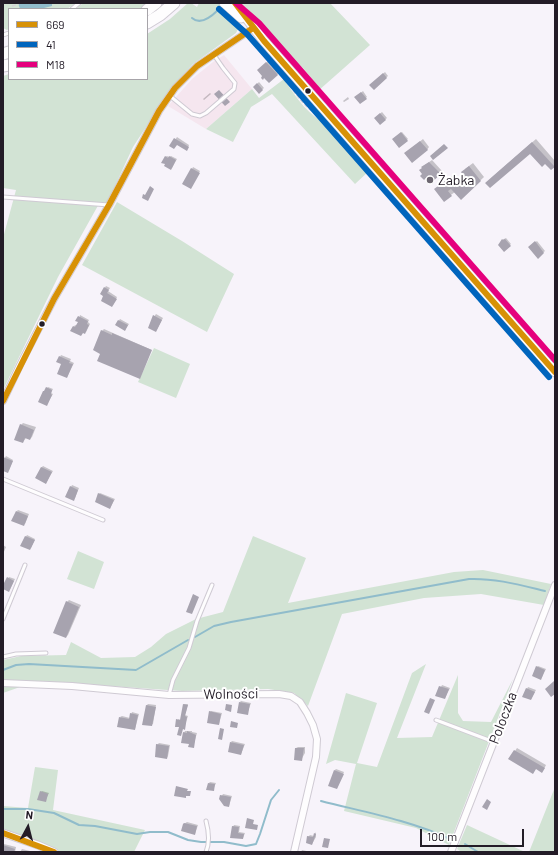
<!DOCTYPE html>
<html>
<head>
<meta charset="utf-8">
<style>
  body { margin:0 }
  #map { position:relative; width:558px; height:855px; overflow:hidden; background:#f7f3fa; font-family:Barlow,sans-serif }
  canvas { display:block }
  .frame { position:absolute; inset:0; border:4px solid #231c27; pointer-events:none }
  .legend { position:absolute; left:8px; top:8px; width:140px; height:72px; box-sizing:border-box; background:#fff; border:1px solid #a7a4a9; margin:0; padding:5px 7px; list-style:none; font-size:12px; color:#231c27 }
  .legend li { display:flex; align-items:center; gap:8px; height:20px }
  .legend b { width:20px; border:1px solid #a7a4a9 }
  .north { position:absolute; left:8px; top:807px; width:40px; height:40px; -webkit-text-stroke:3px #fff; paint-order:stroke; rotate:7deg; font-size:11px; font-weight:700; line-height:16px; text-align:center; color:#231c27 }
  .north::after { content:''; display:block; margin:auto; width:14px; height:18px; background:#231c27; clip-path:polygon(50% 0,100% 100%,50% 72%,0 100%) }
  .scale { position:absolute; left:420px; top:829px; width:104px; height:18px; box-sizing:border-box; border:2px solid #231c27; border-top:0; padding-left:5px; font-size:12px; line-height:14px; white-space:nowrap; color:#231c27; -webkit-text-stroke:3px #fff; paint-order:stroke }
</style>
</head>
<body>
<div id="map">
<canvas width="558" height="855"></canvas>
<div class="frame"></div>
<ul class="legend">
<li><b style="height:5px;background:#d79106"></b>669</li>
<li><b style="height:5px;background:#0065bd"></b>41</li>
<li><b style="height:5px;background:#e5007d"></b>M18</li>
</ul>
<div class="north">N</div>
<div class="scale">100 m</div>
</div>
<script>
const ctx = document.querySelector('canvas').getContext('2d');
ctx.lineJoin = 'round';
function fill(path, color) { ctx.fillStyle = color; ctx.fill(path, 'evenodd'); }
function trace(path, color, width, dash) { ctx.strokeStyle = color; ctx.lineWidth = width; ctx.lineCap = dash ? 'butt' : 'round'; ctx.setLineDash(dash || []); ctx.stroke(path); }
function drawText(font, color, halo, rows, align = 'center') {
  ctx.font = font + ' Barlow,sans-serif'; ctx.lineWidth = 4; ctx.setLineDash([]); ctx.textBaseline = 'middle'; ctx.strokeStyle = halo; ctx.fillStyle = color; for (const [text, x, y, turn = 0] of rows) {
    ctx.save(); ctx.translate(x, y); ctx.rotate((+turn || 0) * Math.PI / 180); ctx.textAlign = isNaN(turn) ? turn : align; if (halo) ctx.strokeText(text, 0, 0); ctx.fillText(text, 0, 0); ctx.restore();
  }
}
const commercial = new Path2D(`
  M 224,55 L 252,89 L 206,129 L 168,106 L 192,79 L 213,62 Z`);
const green = new Path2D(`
  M 3,3 L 76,3 L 67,9 L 9,9 L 9,29 L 7,30 L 3,28 Z
  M 83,3 L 148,3 L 140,9 L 76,9 Z
  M 188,3 L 191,3 L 197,7 L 199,3 L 219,3 L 234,19 L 239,27 L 236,33 L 193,64 L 172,87 L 133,147 L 107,203 L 100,202 L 58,277 L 3,390 L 3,238 L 16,190 L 3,188 L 3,76 L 9,74 L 9,79 L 147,79 L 147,34 L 170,19 Z
  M 242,3 L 330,3 L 370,45 L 318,91 L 317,85 L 303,68 L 291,59 Z
  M 284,79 C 295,96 310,119 331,125 L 369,171 L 355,184 L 272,94 L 251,107 L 233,142 L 206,129 L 252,89 L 259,98 Z
  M 117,202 L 182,241 L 234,274 L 207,332 L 82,265 Z
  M 154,348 L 190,364 L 176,398 L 138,382 Z
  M 253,536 L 306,558 L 288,603 L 454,572 L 483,570 L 551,584 L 544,605 L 481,594 L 424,598 L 342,614 L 308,706 L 294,693 L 268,689 L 182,691 L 37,681 L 3,693 L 3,660 L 21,656 L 66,655 L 71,642 L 101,658 L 135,657 L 151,647 L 166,634 L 196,619 L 223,612 Z
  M 78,551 L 104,562 L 94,589 L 67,579 Z
  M 426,664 L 397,738 L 432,737 L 458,675 L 458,713 L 463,721 L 491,722 L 513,679 L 449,845 L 416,828 L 344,811 L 356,764 L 335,760 L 326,764 L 346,693 L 377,703 L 357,763 L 377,767 L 412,673 Z
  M 35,767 L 58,770 L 53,810 L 145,830 L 134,852 L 60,852 L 32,839 L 3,829 L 3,806 L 28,808 Z
  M 555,787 L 555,852 L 529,852 Z
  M 467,825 L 525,852 L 462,852 L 457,849 Z`);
const water = new Path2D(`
  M 18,3 L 52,3 L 52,6 L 40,9 L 20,9 Z`);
const shadow = new Path2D(`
  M 269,60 L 280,72 L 269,82 L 259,70 Z
  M 385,72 L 388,76 L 374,88 L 371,85 Z
  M 259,82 L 264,88 L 259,92 L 254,87 Z
  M 363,91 L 367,97 L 360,103 L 356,97 Z
  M 210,93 L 211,94 L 204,100 L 203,99 Z
  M 348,97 L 349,99 L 344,102 L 343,101 Z
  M 382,112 L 387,118 L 380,124 L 375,118 Z
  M 402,132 L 408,139 L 400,146 L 394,139 Z
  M 177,137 L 189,145 L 188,148 L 177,144 L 171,146 Z
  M 423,139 L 429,147 L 427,150 L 408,151 Z
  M 536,139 L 555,161 L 555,165 L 551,169 L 545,163 L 530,152 L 490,179 Z
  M 167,156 L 169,157 L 171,156 L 177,159 L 172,168 L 165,157 Z
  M 432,160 L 442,171 L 431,182 L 424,174 L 422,167 Z
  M 473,163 L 484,177 L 461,199 L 455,192 L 444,200 L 439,186 L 452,176 L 458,183 L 466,177 L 465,169 Z
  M 193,167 L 200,171 L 192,186 L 192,169 Z
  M 506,238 L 511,244 L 504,250 L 502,240 Z
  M 537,241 L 545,251 L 538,257 L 529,247 Z
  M 106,286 L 110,288 L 108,291 L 117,297 L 113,305 L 101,294 Z
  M 156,314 L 163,318 L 157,329 L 151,321 Z
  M 80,315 L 89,320 L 88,322 L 90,324 L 86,332 L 72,330 L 75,325 L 77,326 Z
  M 120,319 L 129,324 L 125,330 L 116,325 Z
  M 104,329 L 113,333 L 152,350 L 102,353 L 102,331 Z
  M 61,355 L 71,359 L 70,361 L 74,363 L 67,377 L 60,357 Z
  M 48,387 L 53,389 L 51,393 L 53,394 L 47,404 L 47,388 Z
  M 23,423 L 36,427 L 32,437 L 30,439 L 26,438 L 23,442 L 21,425 Z
  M 6,456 L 13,460 L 9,470 L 3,469 L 3,461 Z
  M 43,466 L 53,471 L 47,481 L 41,468 Z
  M 72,485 L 79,488 L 75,498 L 71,487 Z
  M 100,493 L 115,499 L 110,508 L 99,494 Z
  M 18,510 L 29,514 L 25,524 L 17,511 Z
  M 27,535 L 35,539 L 31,548 L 21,545 Z
  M 3,545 L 6,547 L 3,554 Z
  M 9,577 L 15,579 L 10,589 L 3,588 Z
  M 69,600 L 81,605 L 68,635 L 66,637 L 67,602 Z
  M 538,666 L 546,669 L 542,677 L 537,667 Z
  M 442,685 L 450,688 L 445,698 L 437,695 Z
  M 528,687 L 536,690 L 531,699 L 527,689 Z
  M 241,701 L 251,703 L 247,714 L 240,702 Z
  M 148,704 L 156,705 L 153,724 L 151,725 L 143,724 L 147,705 Z
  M 184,704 L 188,704 L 185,715 L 188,716 L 184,728 L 180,727 L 178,719 L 181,720 Z
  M 211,711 L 222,713 L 219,724 L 210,712 Z
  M 132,712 L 139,714 L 135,729 L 120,717 L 122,716 L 130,718 Z
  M 185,731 L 192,731 L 192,732 L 197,733 L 193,747 L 190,743 L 184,733 Z
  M 232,741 L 245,744 L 241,754 L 231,742 Z
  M 159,743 L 170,745 L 168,756 L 167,758 L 157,745 Z
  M 298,747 L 305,747 L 305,753 L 301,760 L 296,748 Z
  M 517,748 L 546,765 L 544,769 L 536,768 L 533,773 L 515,751 Z
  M 336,769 L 344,772 L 337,788 L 335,770 Z
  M 210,782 L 216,783 L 213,790 L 209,783 Z
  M 42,791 L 49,793 L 45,801 L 41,792 Z
  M 223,794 L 232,796 L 229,806 L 220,799 Z
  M 187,822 L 198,825 L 195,834 L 184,824 Z
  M 234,825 L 240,826 L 239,832 L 245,833 L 243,838 L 232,837 L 233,827 Z
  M 316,832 L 316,837 L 312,844 L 308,837 L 310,835 L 314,836 Z
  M 4,844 L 16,847 L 15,852 L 3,852 L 3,846 Z
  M 22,849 L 30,851 L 30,852 L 20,852 Z
  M 302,850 L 311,852 L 301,852 Z`);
const stream = new Path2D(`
  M 192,18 C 201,26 212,16 218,10
  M 195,637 L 214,626 L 231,622 L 469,579 C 495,578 520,585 545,591
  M 3,670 L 16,665 L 29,664 L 136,670 L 188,640
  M 321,801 C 364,812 409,820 450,839
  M 3,809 L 28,809 L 54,813 L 79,825 L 95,826 L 137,834 L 150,832 L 168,832 L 188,840 L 201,842 L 224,842 L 246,846 L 256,844 L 260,834 L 271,800 L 279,790
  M 465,844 L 478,852`);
const building = new Path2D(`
  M 266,62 L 278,75 L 269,83 L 264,78 L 263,80 L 261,78 L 262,76 L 257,70 Z
  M 383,73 L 387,78 L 374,90 L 369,85 Z
  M 257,83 L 263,90 L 259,94 L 253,87 Z
  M 219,90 L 230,102 L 225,106 L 214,94 Z
  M 361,92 L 367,99 L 360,104 L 354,97 Z
  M 380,113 L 386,120 L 380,125 L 374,118 Z
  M 401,132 L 408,141 L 399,148 L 392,139 Z
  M 174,138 L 189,147 L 187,151 L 177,145 L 174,149 L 169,146 Z
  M 420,141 L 428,150 L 412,163 L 404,153 Z
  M 532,142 L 555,167 L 551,170 L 545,164 L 542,167 L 530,154 L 490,188 L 485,183 Z
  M 444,144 L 448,148 L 433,160 L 430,156 Z
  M 165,156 L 168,158 L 169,156 L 176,160 L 171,170 L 164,166 L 165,164 L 161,163 Z
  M 429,162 L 441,174 L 431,183 L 426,178 L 424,180 L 420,176 L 422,174 L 419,170 L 422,168 L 421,167 Z
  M 469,166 L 481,181 L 461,200 L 451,189 L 448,191 L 452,196 L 444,202 L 434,189 L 449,178 L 454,186 L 464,177 L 461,172 Z
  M 191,168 L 200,173 L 191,189 L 182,184 Z
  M 150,186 L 154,189 L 148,201 L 142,198 L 143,194 L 145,195 Z
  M 502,239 L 503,240 L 505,239 L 511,246 L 504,252 L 498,245 Z
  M 535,241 L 544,253 L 538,259 L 528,247 Z
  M 104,287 L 109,290 L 107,293 L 117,299 L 112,307 L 101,301 L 103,296 L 100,294 Z
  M 153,315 L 162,320 L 156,332 L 148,328 Z
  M 78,316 L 88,321 L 87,324 L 89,325 L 85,334 L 83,333 L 81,336 L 70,331 L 73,326 L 75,327 L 78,322 L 75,321 Z
  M 118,320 L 128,325 L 125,331 L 115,325 Z
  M 101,330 L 112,335 L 112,333 L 152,350 L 140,379 L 97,361 L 100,354 L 93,350 Z
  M 59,356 L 70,361 L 69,363 L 73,364 L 67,378 L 57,374 L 61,364 L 56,362 Z
  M 46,387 L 52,390 L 51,394 L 52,395 L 47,406 L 38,402 L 43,391 L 44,391 Z
  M 20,424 L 34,430 L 30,440 L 25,438 L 23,443 L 14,440 Z
  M 3,457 L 13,461 L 8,473 L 3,471 Z
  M 41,467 L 52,472 L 46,484 L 35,478 Z
  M 70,486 L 78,490 L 74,501 L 65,497 Z
  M 98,493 L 114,500 L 110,509 L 95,502 Z
  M 16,511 L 28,516 L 24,526 L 11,521 Z
  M 25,536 L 35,540 L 30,550 L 20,546 Z
  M 7,577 L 14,581 L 9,592 L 3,589 L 3,585 Z
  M 193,594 L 199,597 L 192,614 L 186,612 Z
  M 66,601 L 79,607 L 66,638 L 53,633 Z
  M 536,666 L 545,670 L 541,680 L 532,676 Z
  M 554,681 L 555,683 L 555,694 L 551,697 L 545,689 Z
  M 439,686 L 449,689 L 445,699 L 435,696 Z
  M 526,688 L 535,692 L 531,700 L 522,697 Z
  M 430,698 L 435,700 L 429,714 L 424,712 Z
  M 239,702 L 250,704 L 248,715 L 237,713 Z
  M 183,704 L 188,705 L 185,716 L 187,717 L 185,730 L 183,729 L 181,736 L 177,735 L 179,727 L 175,727 L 176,719 L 180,720 Z
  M 226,704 L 232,705 L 231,712 L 225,710 Z
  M 146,705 L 156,707 L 152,726 L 142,725 Z
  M 209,711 L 221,714 L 219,725 L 207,723 Z
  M 130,713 L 138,715 L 135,730 L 117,727 L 119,717 L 129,719 Z
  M 231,721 L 238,723 L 237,728 L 230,727 Z
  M 220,728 L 224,729 L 222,740 L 218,739 Z
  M 187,731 L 196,735 L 194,748 L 188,747 L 189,744 L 181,743 L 183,732 L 187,733 Z
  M 230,742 L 244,745 L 241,755 L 228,752 Z
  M 156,744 L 169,746 L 167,759 L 155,757 Z
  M 295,748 L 304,748 L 302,761 L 294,760 Z
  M 514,750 L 545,768 L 542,773 L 536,769 L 533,774 L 508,759 Z
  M 334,770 L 344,774 L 337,789 L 328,786 Z
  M 208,783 L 215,784 L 214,791 L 206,790 Z
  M 176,786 L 188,789 L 187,791 L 191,791 L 190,796 L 186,796 L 186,798 L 174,796 Z
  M 40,791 L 48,794 L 46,802 L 37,800 Z
  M 220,795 L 231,797 L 229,807 L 224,806 L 219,799 Z
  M 487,799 L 491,802 L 487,810 L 482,807 Z
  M 247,818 L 254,820 L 253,824 L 258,825 L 257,830 L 245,828 Z
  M 184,823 L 197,826 L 195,835 L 181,831 L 183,824 Z
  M 232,826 L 239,827 L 238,833 L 244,834 L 243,839 L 230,838 Z
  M 314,833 L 316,834 L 312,845 L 306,843 L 307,836 L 313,837 Z
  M 324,838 L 330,839 L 328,848 L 322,847 Z
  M 3,845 L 15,849 L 14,852 L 3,852 Z`);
const path = new Path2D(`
  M 12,6 L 19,4
  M 297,66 L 302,69 L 316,86
  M 287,80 C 294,94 305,106 318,116`);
const service = new Path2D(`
  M 72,9 L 79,3
  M 3,35 L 9,33
  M 170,96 L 192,114 L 200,116 L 206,113 L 234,89 L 235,83 L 223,68 L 214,55
  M 3,197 L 109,205
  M 3,479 L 103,520
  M 3,619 L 25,565
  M 3,657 L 16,654 L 46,653
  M 169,695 L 173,680 L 189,648 L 197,621 L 212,585
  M 436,720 L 494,742
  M 206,852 C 210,842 209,832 206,821`);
const minor = new Path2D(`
  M 3,401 L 20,365 L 54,299 L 109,205 L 159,111 L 175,88 L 197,66 L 253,28
  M 3,683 L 72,686 L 169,695 L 279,694 L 291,696 L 300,702 L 307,713 L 313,725 L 317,739 L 316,757 L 294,852
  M 451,852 L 555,585`);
const tertiary = new Path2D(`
  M 3,833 L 38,845 L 54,852`);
const primary = new Path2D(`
  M 224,3 L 241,18
  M 235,3 L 264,41 L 555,372`);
const motorway = new Path2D(`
  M 147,10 L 156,3
  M 147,23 L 160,15 L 174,3
  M 3,54 L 9,52
  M 3,66 L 9,65`);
const bus1 = new Path2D(`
  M 235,3 L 264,41 L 555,372
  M 3,401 L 54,299 L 109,205 L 159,111 L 175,88 L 197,66 L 253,28
  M 3,833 L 54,852`);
const bus2 = new Path2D(`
  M 219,9 L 247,34 L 549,377`);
const bus3 = new Path2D(`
  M 236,3 L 259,23 L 555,360`);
const markers = [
  [308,91,3.5,"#231c27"],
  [430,180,4,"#6d6771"],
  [42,324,3.5,"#231c27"]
];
const poiNames = [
  ["Żabka",438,180]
];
const streetNames = [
  ["Wolności",231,694,-1],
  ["Poloczka",503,718,-69]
];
fill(commercial, '#f5e6ef');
fill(green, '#d2e3d4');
fill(water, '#90bccb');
fill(shadow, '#0003');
trace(stream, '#90bccb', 2);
fill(building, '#a7a3af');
trace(service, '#cfcad3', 5);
trace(minor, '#cfcad3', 8);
trace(tertiary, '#cfcad3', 9);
trace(primary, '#cfcad3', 11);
trace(motorway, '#cfcad3', 13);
trace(path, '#d4d1d5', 1.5, [4, 2]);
trace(service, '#fefdfe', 3);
trace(minor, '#fefdfe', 6);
trace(tertiary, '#fefdfe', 7);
trace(primary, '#fefdfe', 9);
trace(motorway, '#fefdfe', 11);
trace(bus1, '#d79106', 6);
trace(bus2, '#0065bd', 6);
trace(bus3, '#e5007d', 6);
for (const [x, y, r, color] of markers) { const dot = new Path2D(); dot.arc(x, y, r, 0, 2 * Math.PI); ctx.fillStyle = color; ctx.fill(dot); trace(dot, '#fff', 1.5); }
drawText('14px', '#231c27', '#fff', poiNames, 'left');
drawText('14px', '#231c27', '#fff', streetNames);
</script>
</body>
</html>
